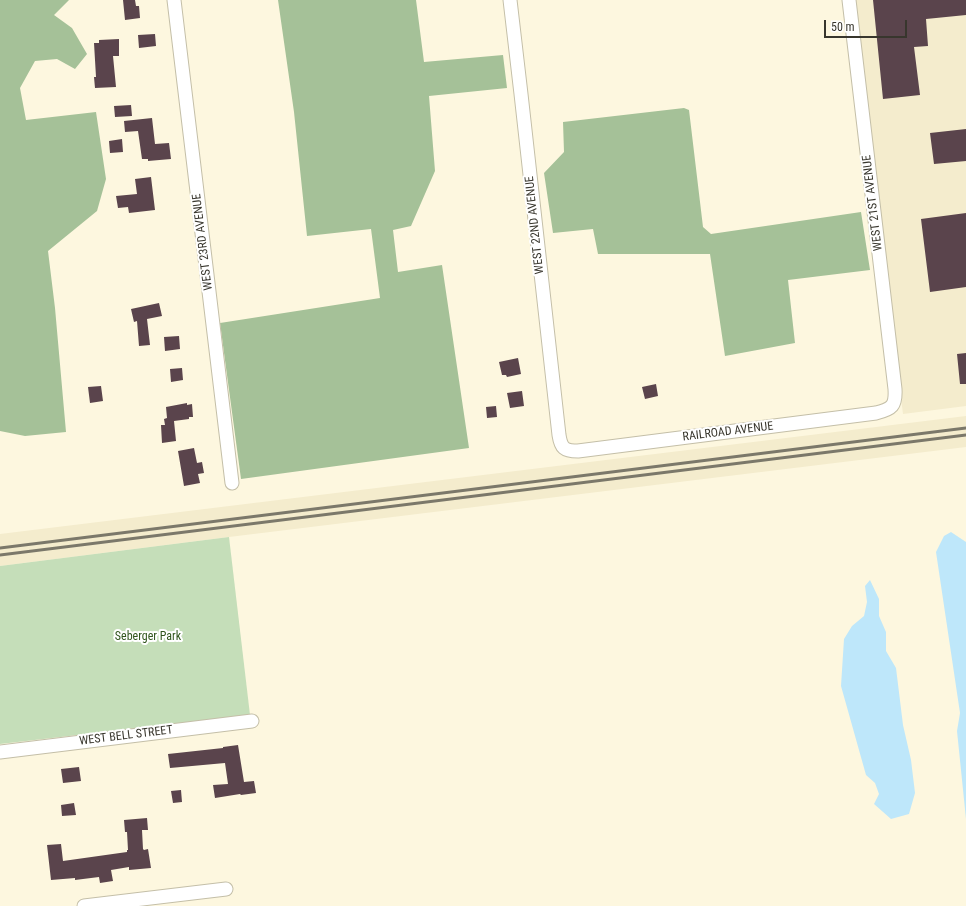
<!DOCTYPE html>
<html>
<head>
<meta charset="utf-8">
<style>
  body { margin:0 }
  #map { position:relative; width:966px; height:906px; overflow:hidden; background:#fdf7df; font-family:"Roboto Condensed",sans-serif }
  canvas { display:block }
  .scale { position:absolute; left:824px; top:20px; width:83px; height:18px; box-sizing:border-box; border:2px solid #38362d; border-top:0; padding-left:5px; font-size:12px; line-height:14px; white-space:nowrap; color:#38362d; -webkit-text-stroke:3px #fff; paint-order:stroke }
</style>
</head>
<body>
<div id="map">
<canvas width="966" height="906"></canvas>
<div class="scale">50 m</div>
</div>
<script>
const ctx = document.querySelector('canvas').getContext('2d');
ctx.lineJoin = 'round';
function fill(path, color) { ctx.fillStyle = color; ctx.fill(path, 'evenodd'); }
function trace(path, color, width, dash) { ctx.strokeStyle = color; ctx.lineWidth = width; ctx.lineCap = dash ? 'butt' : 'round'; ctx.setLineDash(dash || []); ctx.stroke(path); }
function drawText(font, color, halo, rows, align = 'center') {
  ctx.font = font + ' "Roboto Condensed",sans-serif'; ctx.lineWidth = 4; ctx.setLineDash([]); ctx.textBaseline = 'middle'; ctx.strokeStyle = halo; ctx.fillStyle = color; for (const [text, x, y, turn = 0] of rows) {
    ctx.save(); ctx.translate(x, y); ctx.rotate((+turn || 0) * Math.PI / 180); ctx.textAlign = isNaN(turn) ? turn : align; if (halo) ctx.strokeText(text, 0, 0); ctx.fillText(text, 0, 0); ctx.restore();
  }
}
const built = new Path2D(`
  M 851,0 L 966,0 L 966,406 L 903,414 Z
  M 966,416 L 966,447 L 229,537 L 0,566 L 0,534 Z`);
const green = new Path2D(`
  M 229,537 L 250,715 L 0,744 L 0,566 Z`);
const forest = new Path2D(`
  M 0,0 L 69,0 L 54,15 L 72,28 L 87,54 L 75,69 L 57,59 L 35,61 L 20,88 L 26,120 L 96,112 L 106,179 L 97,211 L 48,251 L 55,308 L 66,432 L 25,436 L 0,431 Z
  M 278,0 L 416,0 L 424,62 L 503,55 L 507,88 L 429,96 L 435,171 L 411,226 L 393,230 L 398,272 L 442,265 L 469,448 L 241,479 L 220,323 L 380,298 L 371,229 L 307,236 L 294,112 Z
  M 684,108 L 689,110 L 703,227 L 711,234 L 861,212 L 870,270 L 788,280 L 795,343 L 725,356 L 710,254 L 598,254 L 593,229 L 553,233 L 544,173 L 564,152 L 563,122 Z`);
const water = new Path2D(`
  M 951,532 L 966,542 L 966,819 L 957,731 L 960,713 L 936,552 L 944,536 Z
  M 870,580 L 879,599 L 879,616 L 886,632 L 886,651 L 896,668 L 903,725 L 911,760 L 915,793 L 909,814 L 891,819 L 874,804 L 879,794 L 875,783 L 866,775 L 841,686 L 844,639 L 852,626 L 864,616 L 867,602 L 865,586 Z`);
const building = new Path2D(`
  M 123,0 L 135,0 L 136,6 L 139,6 L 140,18 L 125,20 Z
  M 873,0 L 966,0 L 966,15 L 926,19 L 928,46 L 914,47 L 920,95 L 883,99 Z
  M 155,34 L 156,46 L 139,48 L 138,35 Z
  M 119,39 L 119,56 L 113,56 L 116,87 L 95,88 L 94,77 L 96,77 L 94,43 L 99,43 L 99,40 Z
  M 131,105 L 132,116 L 115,117 L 114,106 Z
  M 152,118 L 155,144 L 169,143 L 171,159 L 148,161 L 148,159 L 142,159 L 138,131 L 125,132 L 124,121 Z
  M 966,129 L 966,161 L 934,164 L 930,133 Z
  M 122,139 L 123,152 L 110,153 L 109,141 Z
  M 151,177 L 155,210 L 129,213 L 128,207 L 118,208 L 116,196 L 137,194 L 135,179 Z
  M 966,213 L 966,287 L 930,292 L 921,219 Z
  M 159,303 L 162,316 L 147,319 L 150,345 L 139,346 L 137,321 L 134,322 L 131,309 Z
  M 179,336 L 180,349 L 165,351 L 164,337 Z
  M 966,353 L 966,384 L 960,384 L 957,354 Z
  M 518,358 L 521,374 L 507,377 L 506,375 L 502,375 L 499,362 Z
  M 182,368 L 183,380 L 171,382 L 170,369 Z
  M 656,384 L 658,396 L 645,399 L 642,387 Z
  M 101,386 L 103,401 L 90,403 L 88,387 Z
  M 522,391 L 524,406 L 510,408 L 507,393 Z
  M 187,403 L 187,405 L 192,404 L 193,417 L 189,417 L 189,419 L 174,421 L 176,441 L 162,443 L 161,425 L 165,425 L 164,419 L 167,418 L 166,407 Z
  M 496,406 L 497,417 L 487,418 L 486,407 Z
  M 194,448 L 197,463 L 202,462 L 204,473 L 198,474 L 200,483 L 184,486 L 178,451 Z
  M 238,745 L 244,782 L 254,781 L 256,793 L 241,795 L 240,794 L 215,798 L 213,785 L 228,784 L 225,763 L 170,768 L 168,754 L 223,748 L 223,747 Z
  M 79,767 L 81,781 L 63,783 L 61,769 Z
  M 181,790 L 182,802 L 173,803 L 171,791 Z
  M 74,803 L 76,815 L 62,816 L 61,805 Z
  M 147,818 L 148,830 L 142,830 L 143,849 L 144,850 L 148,849 L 151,868 L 129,870 L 129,867 L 111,870 L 113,881 L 100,883 L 99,877 L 75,880 L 75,878 L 51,880 L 47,845 L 61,844 L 63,861 L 127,852 L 127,850 L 128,850 L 127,832 L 125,832 L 124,820 Z`);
const minor = new Path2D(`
  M 174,0 L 232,483
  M 510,0 L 521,94 L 559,435 C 561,448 564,451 578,451 L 876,413 C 892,409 896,406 895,389 L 849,0
  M 0,752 L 252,721
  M 84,906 L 226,889`);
const rail = new Path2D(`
  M 0,548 L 966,428
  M 0,555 L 966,435`);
const streetNames = [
  ["WEST 21ST AVENUE",873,203,-97],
  ["WEST 22ND AVENUE",535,225,-96],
  ["WEST 23RD AVENUE",203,242,-97],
  ["RAILROAD AVENUE",728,432,-7],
  ["WEST BELL STREET",126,736,-7]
];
const parkNames = [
  ["Seberger Park",148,637]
];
fill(built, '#f4eccd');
fill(green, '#c5deb9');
fill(forest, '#a5c198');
fill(water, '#bee7fa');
fill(building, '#5a444c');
trace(minor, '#c4bfa8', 15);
trace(minor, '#fff', 13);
trace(rail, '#7b786a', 3);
drawText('12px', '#38362d', '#fff', streetNames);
drawText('12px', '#31551d', '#fff', parkNames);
</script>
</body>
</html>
